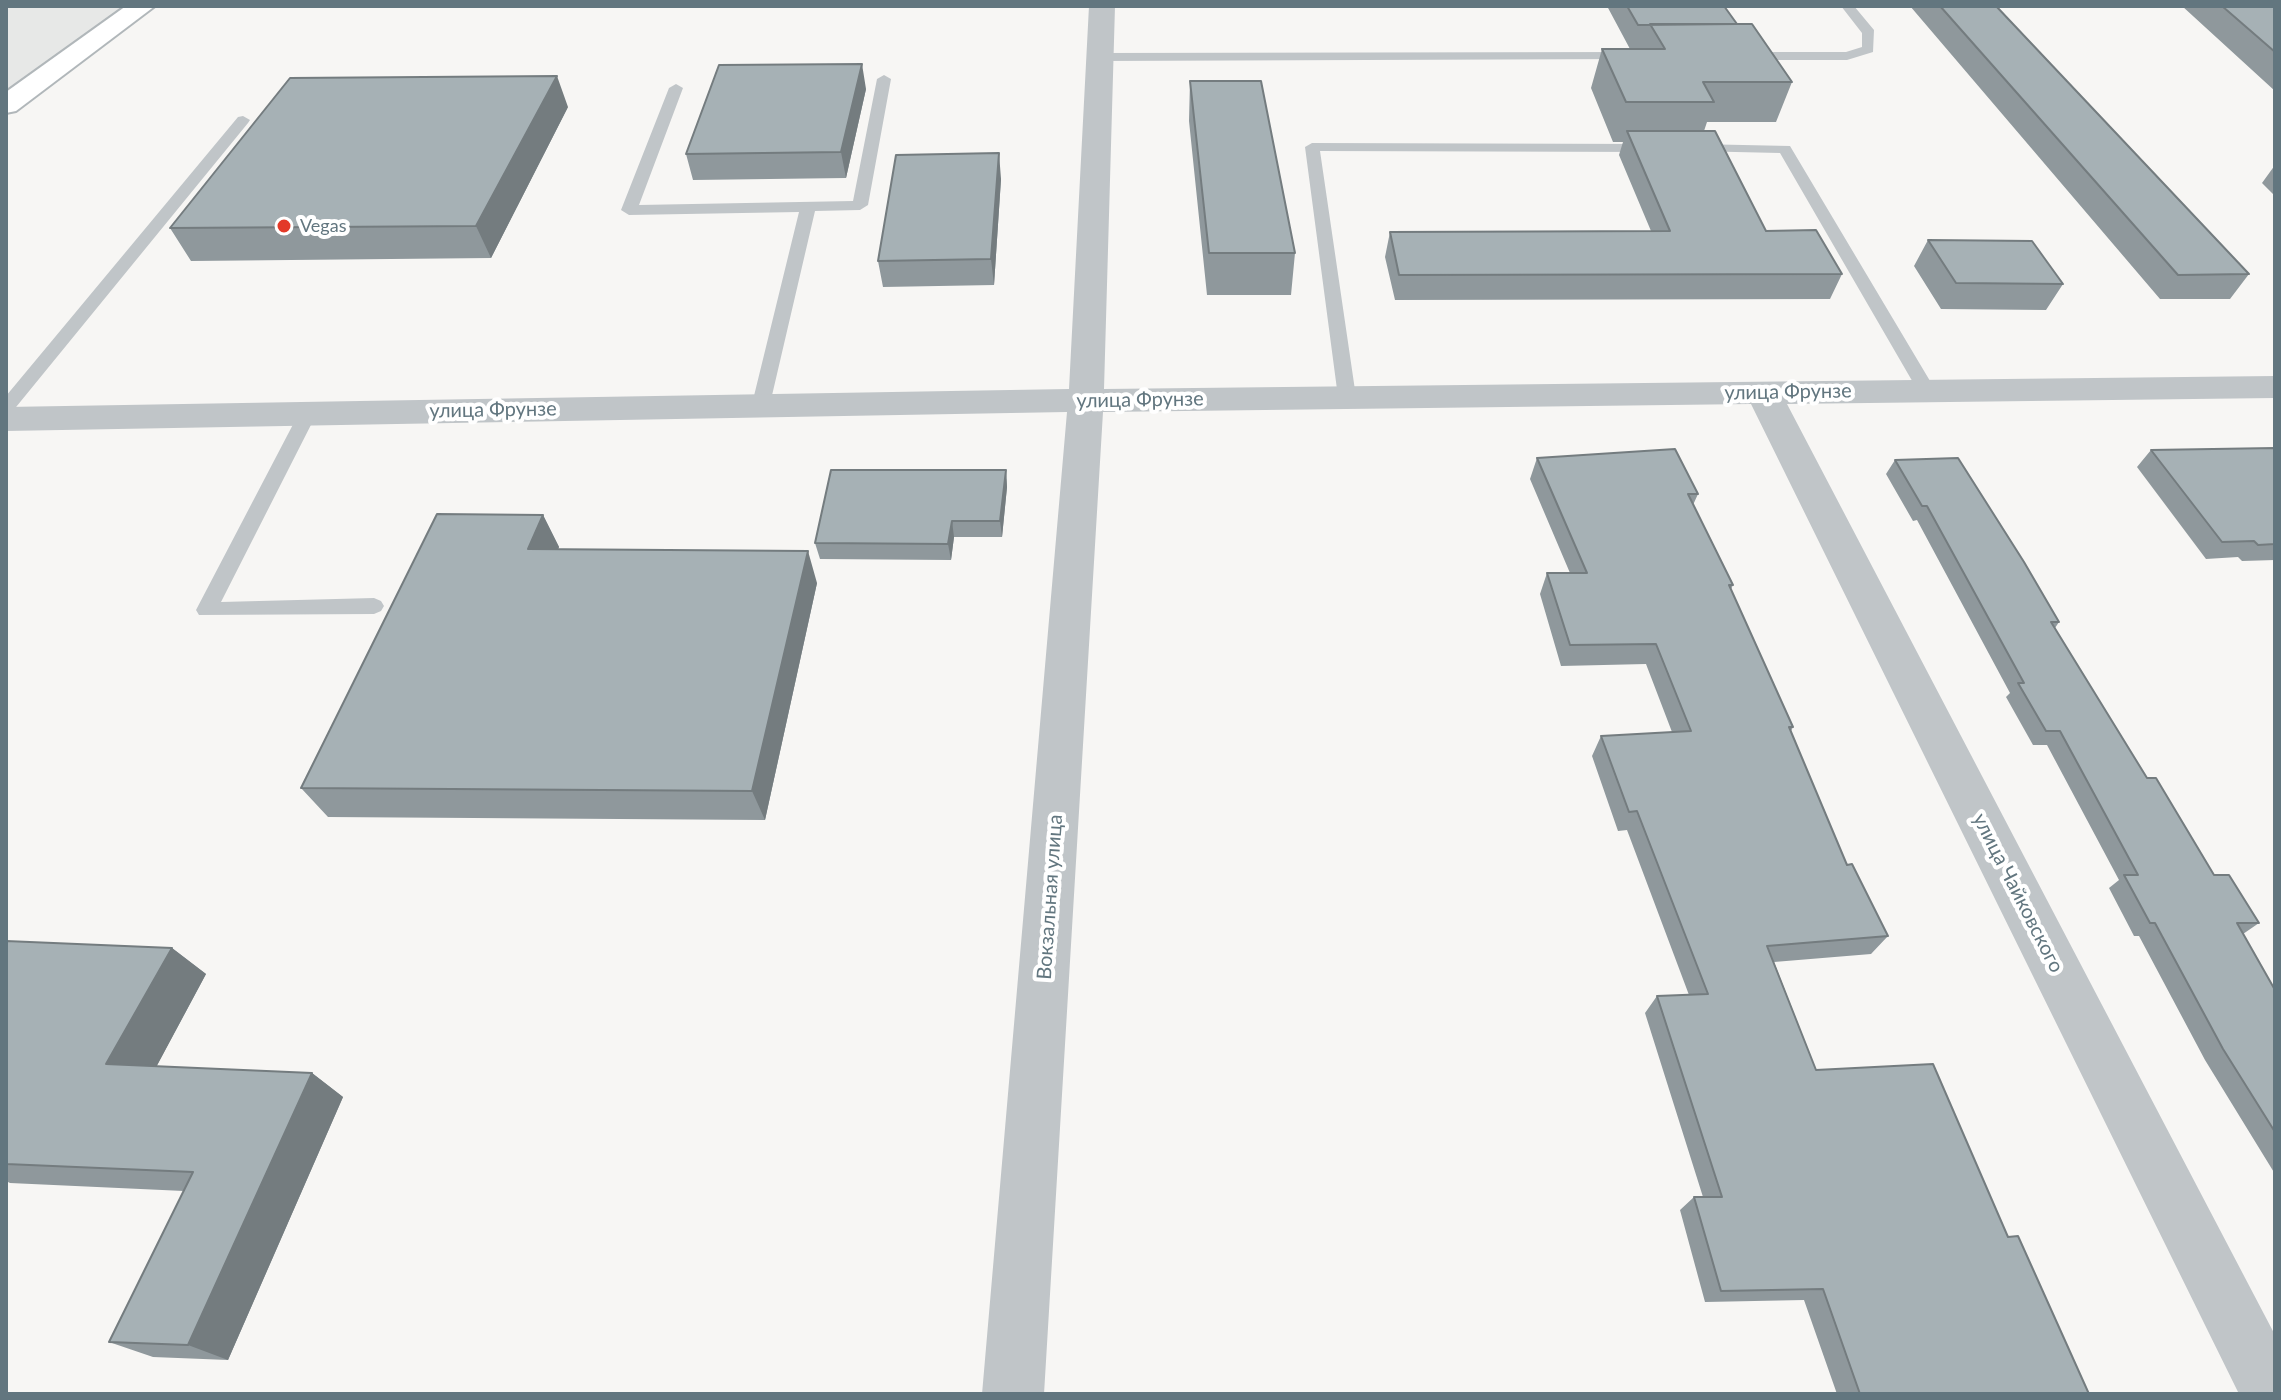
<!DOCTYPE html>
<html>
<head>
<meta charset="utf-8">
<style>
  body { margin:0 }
  #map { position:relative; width:2281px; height:1400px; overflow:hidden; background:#f7f6f4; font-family:Lato,sans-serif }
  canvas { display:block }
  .frame { position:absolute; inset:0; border:8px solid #62767f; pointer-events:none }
</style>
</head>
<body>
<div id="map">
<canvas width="2281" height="1400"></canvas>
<div class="frame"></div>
</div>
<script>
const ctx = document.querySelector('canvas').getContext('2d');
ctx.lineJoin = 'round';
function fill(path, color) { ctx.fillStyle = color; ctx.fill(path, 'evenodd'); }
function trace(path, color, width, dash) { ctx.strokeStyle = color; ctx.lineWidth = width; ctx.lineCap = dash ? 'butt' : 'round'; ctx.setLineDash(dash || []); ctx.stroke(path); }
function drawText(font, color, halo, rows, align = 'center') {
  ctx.font = font + ' Lato,sans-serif'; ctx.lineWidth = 8; ctx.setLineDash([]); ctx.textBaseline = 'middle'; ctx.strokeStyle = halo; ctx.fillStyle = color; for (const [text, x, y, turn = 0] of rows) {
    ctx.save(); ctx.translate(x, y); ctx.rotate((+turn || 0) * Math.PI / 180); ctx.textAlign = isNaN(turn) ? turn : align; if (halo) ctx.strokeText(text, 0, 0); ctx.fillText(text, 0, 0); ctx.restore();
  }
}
const built = new Path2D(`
  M 6,6 L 142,6 L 6,105 Z`);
const service = new Path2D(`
  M 1841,6 L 1854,6 L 1874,30 L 1873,52 L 1847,60 L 1746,60 L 1739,56 L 1746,52 L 1846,52 L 1862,47 L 1862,33 Z
  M 1627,52 L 1634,56 L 1632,59 L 1100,61 L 1093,57 L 1100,53 Z
  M 884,75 L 891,79 L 868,205 L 860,210 L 815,211 L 770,404 L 767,408 L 755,408 L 752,404 L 799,212 L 629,215 L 621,210 L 669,88 L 676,84 L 683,88 L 639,205 L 853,201 L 877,79 Z
  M 243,116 L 250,120 L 248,123 L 12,412 L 6,414 L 6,396 L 238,117 Z
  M 1312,143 L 1650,144 L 1657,148 L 1650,152 L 1320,151 L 1356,397 L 1347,403 L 1338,397 L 1305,147 Z
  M 1696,144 L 1790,146 L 1936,391 L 1933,395 L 1927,397 L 1918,391 L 1780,153 L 1691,151 L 1691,145 Z
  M 308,407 L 317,413 L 221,602 L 374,598 L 381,601 L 384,606 L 381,611 L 374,614 L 199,615 L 196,610 L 299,413 Z`);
const minor = new Path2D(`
  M 1089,6 L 1115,6 L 1104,389 L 2275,376 L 2275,398 L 1787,404 L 2275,1335 L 2275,1394 L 2239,1394 L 1751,404 L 1103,412 L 1044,1394 L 982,1394 L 1067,412 L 6,431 L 6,407 L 1069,389 Z`);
const primary = new Path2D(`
  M 126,6 L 155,6 L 16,111 L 6,113 L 6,92 Z`);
const wall = new Path2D(`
  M 1607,6 L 1724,6 L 1737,24 L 1792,82 L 1776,122 L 1707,122 L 1704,131 L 1766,231 L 1842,274 L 1830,299 L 1395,300 L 1385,257 L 1390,232 L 1651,231 L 1619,155 L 1623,142 L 1613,142 L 1591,88 L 1602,49 L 1630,49 Z
  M 1910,6 L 1996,6 L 2249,274 L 2230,299 L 2160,299 Z
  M 2182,6 L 2275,6 L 2275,91 Z
  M 1190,81 L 1295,253 L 1291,295 L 1207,295 L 1189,121 Z
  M 866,89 L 846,178 L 693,180 L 686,154 Z
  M 568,107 L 491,258 L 191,261 L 170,228 Z
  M 2275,165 L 2275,196 L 2262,183 Z
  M 1001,179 L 994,285 L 883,287 L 878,261 Z
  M 1928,240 L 2063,284 L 2046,310 L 1941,309 L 1914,266 Z
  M 2275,448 L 2275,560 L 2242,561 L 2238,557 L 2206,559 L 2137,467 L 2151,450 Z
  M 1537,458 L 1698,494 L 1693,505 L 1733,585 L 1731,589 L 1793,727 L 1791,731 L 1847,865 L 1888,936 L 1871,954 L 1774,962 L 1816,1070 L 2008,1237 L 2089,1394 L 1837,1394 L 1804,1300 L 1705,1302 L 1680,1210 L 1694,1197 L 1703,1197 L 1645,1013 L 1657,996 L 1689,995 L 1627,830 L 1618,831 L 1592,756 L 1601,736 L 1672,732 L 1646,664 L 1561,666 L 1540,594 L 1547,573 L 1570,573 L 1530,479 Z
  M 1895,460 L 2059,622 L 2055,628 L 2147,778 L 2214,875 L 2259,923 L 2243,934 L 2275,990 L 2275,1174 L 2205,1060 L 2139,936 L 2134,936 L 2109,888 L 2119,880 L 2047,745 L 2033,745 L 2006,697 L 2010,693 L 1917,520 L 1913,521 L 1886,474 Z
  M 1006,470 L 1007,487 L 1002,537 L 954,537 L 951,560 L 820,559 L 815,543 Z
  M 543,515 L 559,547 L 558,549 L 817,583 L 765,820 L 328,817 L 301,788 Z
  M 6,941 L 172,948 L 206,974 L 156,1067 L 312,1073 L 343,1097 L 228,1360 L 153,1357 L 109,1342 L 184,1191 L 10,1183 L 6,1181 Z`);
const shadedWall = new Path2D(`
  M 862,64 L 866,89 L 846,178 L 841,152 Z
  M 557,76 L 568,107 L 491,258 L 476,226 Z
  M 999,153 L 1001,179 L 994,285 L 991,259 Z
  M 1006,470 L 1007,487 L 1002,537 L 1000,521 Z
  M 543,515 L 559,547 L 545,581 L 528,549 Z
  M 952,521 L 954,537 L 951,560 L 948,544 Z
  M 808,551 L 817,583 L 765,820 L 752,791 Z
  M 172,948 L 206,974 L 145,1088 L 106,1064 Z
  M 312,1073 L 343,1097 L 228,1360 L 188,1345 Z`);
const building = new Path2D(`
  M 1627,6 L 1724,6 L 1737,24 L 1638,25 Z
  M 1940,6 L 1996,6 L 2249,274 L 2178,275 Z
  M 2222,6 L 2275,6 L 2275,52 Z
  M 1650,24 L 1752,24 L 1792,82 L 1703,82 L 1714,102 L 1626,102 L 1602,49 L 1665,49 Z
  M 862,64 L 841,152 L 686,154 L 719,65 Z
  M 557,76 L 476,226 L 170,228 L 290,78 Z
  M 1190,81 L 1261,81 L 1295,253 L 1209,253 Z
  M 1627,131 L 1715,131 L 1766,231 L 1816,230 L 1842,274 L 1399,275 L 1390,232 L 1670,231 Z
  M 999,153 L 991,259 L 878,261 L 896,155 Z
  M 1928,240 L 2032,241 L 2063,284 L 1956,283 Z
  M 2275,448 L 2275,544 L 2258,545 L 2254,541 L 2222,542 L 2151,450 Z
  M 1675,449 L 1698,494 L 1688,494 L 1733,585 L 1729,585 L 1793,727 L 1789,727 L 1847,865 L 1852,864 L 1888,936 L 1767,946 L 1816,1070 L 1933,1064 L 2008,1237 L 2018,1236 L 2089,1394 L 1860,1394 L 1823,1289 L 1721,1291 L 1694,1197 L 1722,1197 L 1657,996 L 1708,994 L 1637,811 L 1629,812 L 1601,736 L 1691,731 L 1656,644 L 1570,645 L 1547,573 L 1587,573 L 1537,458 Z
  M 1958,458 L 2024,562 L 2059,622 L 2051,622 L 2147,778 L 2156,778 L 2214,875 L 2229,875 L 2259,923 L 2237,923 L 2275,990 L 2275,1132 L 2223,1049 L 2155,923 L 2150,923 L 2124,875 L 2138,875 L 2060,731 L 2046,731 L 2018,683 L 2024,683 L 1927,506 L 1922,506 L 1895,460 Z
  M 831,470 L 1006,470 L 1000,521 L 952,521 L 948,544 L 815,543 Z
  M 437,514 L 543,515 L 528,549 L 808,551 L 752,791 L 301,788 Z
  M 6,941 L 172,948 L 106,1064 L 312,1073 L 188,1345 L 109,1342 L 193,1172 L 6,1164 Z`);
const markers = [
  [284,226,8,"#e33928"]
];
const farPoinames = [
  ["Vegas",300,226]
];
const streetNames = [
  ["улица Фрунзе",1788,392,-1],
  ["улица Фрунзе",1140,400,-1],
  ["улица Фрунзе",493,410,-1],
  ["улица Чайковского",2018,893,63],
  ["Вокзальная улица",1050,897,-86]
];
fill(built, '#e7e8e7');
trace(primary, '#b1b7ba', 4);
fill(service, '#c0c5c8');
fill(minor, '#c0c5c8');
fill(primary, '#fff');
fill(wall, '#8f989c');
fill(shadedWall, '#747c7f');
fill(building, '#a6b1b5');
trace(building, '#747c7f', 2);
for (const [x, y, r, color] of markers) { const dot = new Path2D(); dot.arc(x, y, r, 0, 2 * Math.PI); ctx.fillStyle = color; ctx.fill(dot); trace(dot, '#fff', 3); }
drawText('18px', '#62767f', '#fff', farPoinames, 'left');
drawText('20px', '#62767f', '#fff', streetNames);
</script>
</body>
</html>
